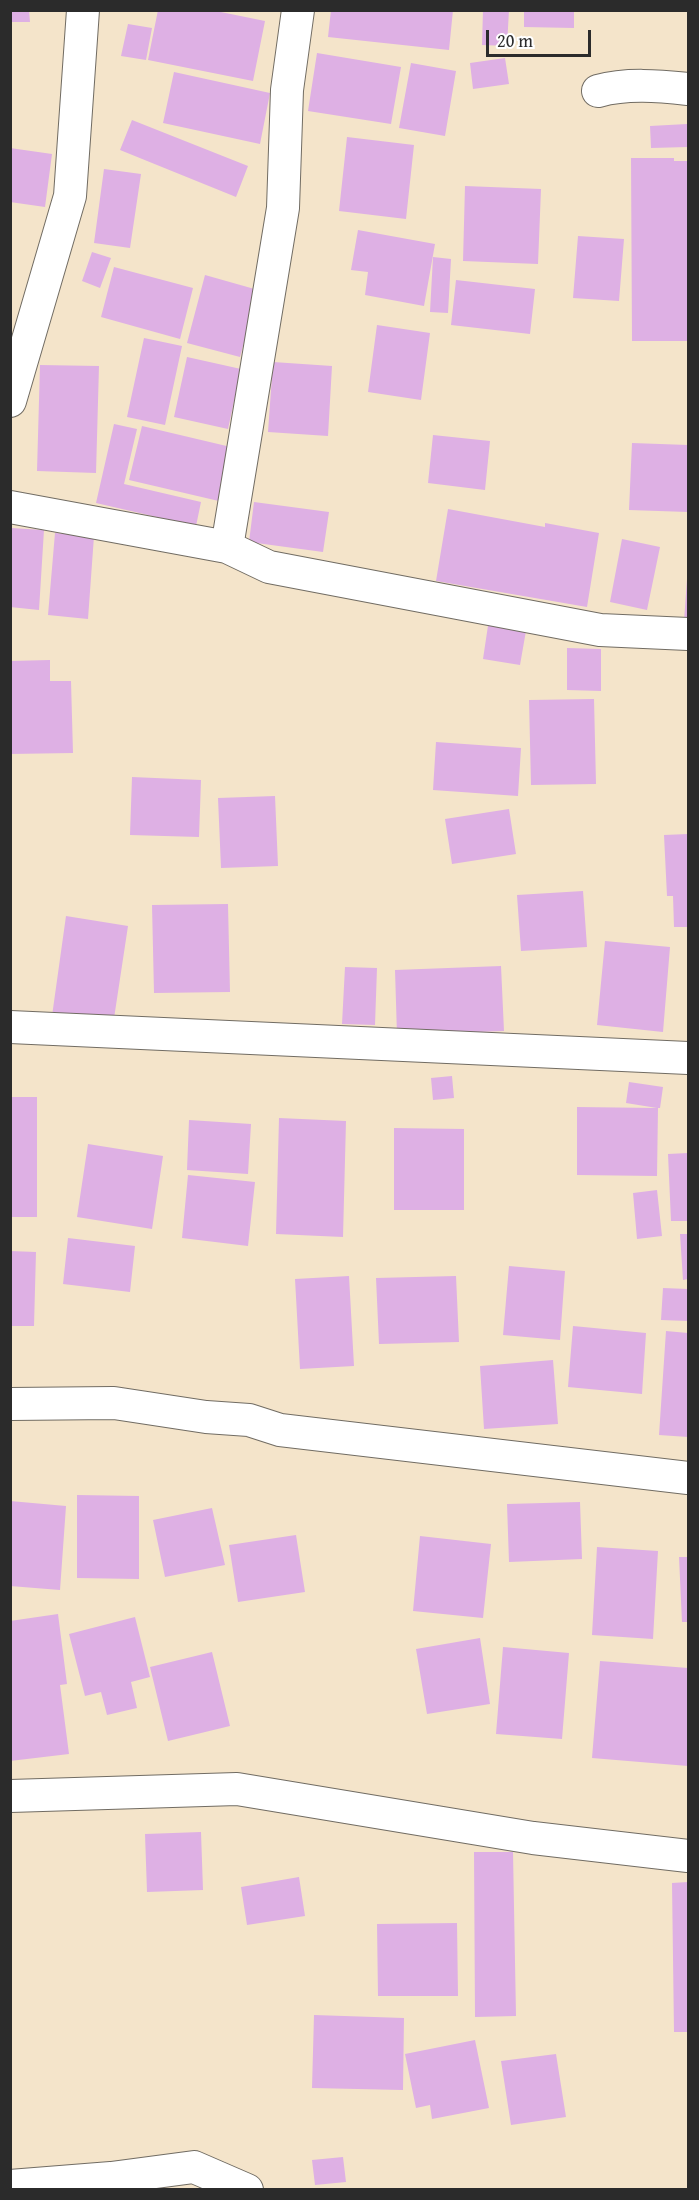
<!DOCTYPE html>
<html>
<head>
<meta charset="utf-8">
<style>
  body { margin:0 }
  #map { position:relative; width:699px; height:2200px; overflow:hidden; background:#f4e4ca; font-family:"Gentium Book Plus",serif }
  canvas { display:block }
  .frame { position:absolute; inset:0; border:12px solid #2b2b2b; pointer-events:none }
  .scale { position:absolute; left:486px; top:30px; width:105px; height:27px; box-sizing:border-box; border:3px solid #2b2b2b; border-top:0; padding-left:8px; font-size:18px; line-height:21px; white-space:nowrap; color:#2b2b2b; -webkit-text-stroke:4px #fff; paint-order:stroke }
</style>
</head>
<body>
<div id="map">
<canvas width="699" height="2200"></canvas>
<div class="frame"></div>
<div class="scale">20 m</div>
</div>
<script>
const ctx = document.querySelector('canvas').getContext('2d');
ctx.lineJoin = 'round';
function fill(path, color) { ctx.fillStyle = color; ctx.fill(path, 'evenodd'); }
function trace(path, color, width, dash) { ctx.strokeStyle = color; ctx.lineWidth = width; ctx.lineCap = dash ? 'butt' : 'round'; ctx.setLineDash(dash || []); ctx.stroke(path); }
const building = new Path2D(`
  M 10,10 L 29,10 L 30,22 L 10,22 Z
  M 158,10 L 211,10 L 265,21 L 253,81 L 148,60 Z
  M 331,10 L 453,10 L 449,50 L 328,37 Z
  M 483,10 L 509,10 L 507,46 L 482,45 Z
  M 524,10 L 574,10 L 574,28 L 524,27 Z
  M 128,24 L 152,28 L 146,60 L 121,56 Z
  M 317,53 L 401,67 L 391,124 L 308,111 Z
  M 505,58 L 509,84 L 473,89 L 470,63 Z
  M 411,63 L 456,71 L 445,136 L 399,128 Z
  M 174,72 L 270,93 L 260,144 L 163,123 Z
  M 132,120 L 248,166 L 236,197 L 120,150 Z
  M 687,124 L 688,147 L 651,148 L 650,126 Z
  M 347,137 L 414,145 L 406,219 L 339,211 Z
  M 10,148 L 52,154 L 45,207 L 10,202 Z
  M 631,158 L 674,158 L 674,161 L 688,161 L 688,341 L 632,341 Z
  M 104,169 L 141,174 L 130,248 L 94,243 Z
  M 465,186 L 541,189 L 538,264 L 463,261 Z
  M 358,230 L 435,244 L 424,306 L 365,295 L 368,272 L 351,270 Z
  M 578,236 L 624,239 L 619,301 L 573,298 Z
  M 92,252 L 111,258 L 100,288 L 82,281 Z
  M 433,257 L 451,259 L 448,313 L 430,312 Z
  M 114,267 L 193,288 L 180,339 L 101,317 Z
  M 205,275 L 258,290 L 240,357 L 187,343 Z
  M 456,280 L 535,289 L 530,334 L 451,325 Z
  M 377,325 L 430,333 L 421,400 L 368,392 Z
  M 144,338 L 182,346 L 165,425 L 127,417 Z
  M 187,357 L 241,369 L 228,429 L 174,417 Z
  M 273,362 L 332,366 L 328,436 L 268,432 Z
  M 40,365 L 99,366 L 96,473 L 37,471 Z
  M 114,424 L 137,429 L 124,484 L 201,502 L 196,526 L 96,503 Z
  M 142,426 L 235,448 L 223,502 L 129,480 Z
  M 433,435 L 490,441 L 485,490 L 428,483 Z
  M 632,443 L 688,445 L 688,512 L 629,510 Z
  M 254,502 L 329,512 L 323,552 L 249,542 Z
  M 448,509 L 545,527 L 545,523 L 599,533 L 587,607 L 436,581 Z
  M 11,528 L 44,530 L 39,610 L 10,607 Z
  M 55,533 L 94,536 L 88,619 L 48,615 Z
  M 622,539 L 660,547 L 647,610 L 610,602 Z
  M 687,579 L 688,579 L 688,621 L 684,621 Z
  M 489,619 L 527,625 L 520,665 L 483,659 Z
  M 567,648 L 601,649 L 601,691 L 567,690 Z
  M 50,660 L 50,681 L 71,681 L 73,753 L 10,754 L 10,661 Z
  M 594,699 L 596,784 L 531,785 L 529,700 Z
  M 436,742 L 521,748 L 518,796 L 433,790 Z
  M 132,777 L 201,780 L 199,837 L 130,835 Z
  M 275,796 L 278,866 L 221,868 L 218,798 Z
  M 509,809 L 516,854 L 452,864 L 445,819 Z
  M 688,834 L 688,927 L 674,927 L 673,896 L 667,896 L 664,835 Z
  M 583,891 L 587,947 L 521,951 L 517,895 Z
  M 228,904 L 230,992 L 154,993 L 152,905 Z
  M 66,916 L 128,926 L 113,1025 L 52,1016 Z
  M 605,941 L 670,947 L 663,1032 L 597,1025 Z
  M 501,966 L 504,1031 L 397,1035 L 395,970 Z
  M 345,967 L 377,968 L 375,1025 L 342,1024 Z
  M 452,1076 L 454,1098 L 433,1100 L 431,1078 Z
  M 629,1082 L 663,1087 L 660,1108 L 658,1108 L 657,1176 L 577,1175 L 577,1107 L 657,1108 L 626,1103 Z
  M 10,1097 L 37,1097 L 37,1217 L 10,1217 Z
  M 279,1118 L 346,1121 L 343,1237 L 276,1234 Z
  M 189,1120 L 251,1124 L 248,1174 L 187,1170 Z
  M 394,1128 L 464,1129 L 464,1210 L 394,1210 Z
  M 88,1144 L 163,1156 L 152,1229 L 77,1217 Z
  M 688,1153 L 688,1221 L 671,1221 L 668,1154 Z
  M 188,1175 L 255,1182 L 248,1246 L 182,1238 Z
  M 657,1190 L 662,1236 L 637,1239 L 633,1193 Z
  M 680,1234 L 688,1234 L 688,1279 L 683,1280 Z
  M 68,1238 L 135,1246 L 130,1292 L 63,1284 Z
  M 10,1251 L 36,1252 L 34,1326 L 10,1326 Z
  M 509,1266 L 565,1271 L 560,1340 L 503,1335 Z
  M 349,1276 L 354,1366 L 300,1369 L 295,1279 Z
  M 456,1276 L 459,1342 L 379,1344 L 376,1278 Z
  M 663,1288 L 688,1289 L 688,1321 L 661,1320 Z
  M 573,1326 L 646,1333 L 642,1394 L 568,1387 Z
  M 666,1331 L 688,1333 L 688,1437 L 659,1435 Z
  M 553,1360 L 558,1424 L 484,1429 L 480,1366 Z
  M 77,1495 L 139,1496 L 139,1579 L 77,1578 Z
  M 10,1501 L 66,1506 L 60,1590 L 10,1586 Z
  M 580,1502 L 582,1559 L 509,1562 L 507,1504 Z
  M 212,1508 L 225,1565 L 165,1577 L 153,1520 Z
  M 296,1535 L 305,1592 L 238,1602 L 229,1545 Z
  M 420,1536 L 491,1544 L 483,1618 L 413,1611 Z
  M 597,1547 L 658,1551 L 653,1639 L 592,1635 Z
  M 679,1557 L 688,1557 L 688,1622 L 682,1622 Z
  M 58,1614 L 67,1684 L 60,1685 L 69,1754 L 10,1761 L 10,1621 Z
  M 135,1617 L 150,1677 L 131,1682 L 137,1708 L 107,1715 L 101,1692 L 85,1696 L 69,1634 Z
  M 480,1638 L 490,1704 L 427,1714 L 416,1649 Z
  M 503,1647 L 569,1653 L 562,1739 L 496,1734 Z
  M 212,1652 L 230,1726 L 168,1741 L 150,1667 Z
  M 600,1661 L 688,1668 L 688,1766 L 592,1758 Z
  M 201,1832 L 203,1890 L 147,1892 L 145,1834 Z
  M 474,1852 L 513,1852 L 516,2016 L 475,2017 Z
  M 299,1877 L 305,1916 L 247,1925 L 241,1887 Z
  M 688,1882 L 688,2032 L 674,2032 L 672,1883 Z
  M 457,1923 L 458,1996 L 378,1996 L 377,1924 Z
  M 314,2015 L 404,2018 L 403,2090 L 312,2088 Z
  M 475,2040 L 489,2108 L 432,2119 L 430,2105 L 416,2108 L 405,2054 Z
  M 556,2054 L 566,2117 L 511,2125 L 501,2061 Z
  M 343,2157 L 346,2182 L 315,2185 L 312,2160 Z`);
const minor = new Path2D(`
  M 598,91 C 627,83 659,86 688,89
  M 10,401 L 70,196 L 83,10
  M 10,507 L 227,547 L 269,567 L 600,630 L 688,634
  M 227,547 L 283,208 L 287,90 L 298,10
  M 10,1027 L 688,1058
  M 10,1404 L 114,1403 L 206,1417 L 249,1420 L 280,1430 L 688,1478
  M 10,1796 L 237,1789 L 533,1838 L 688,1856
  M 10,2186 L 111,2178 L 194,2167 L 247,2190`);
fill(building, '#deb0e4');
trace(minor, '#716c63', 34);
trace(minor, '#fff', 32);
</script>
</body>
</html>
